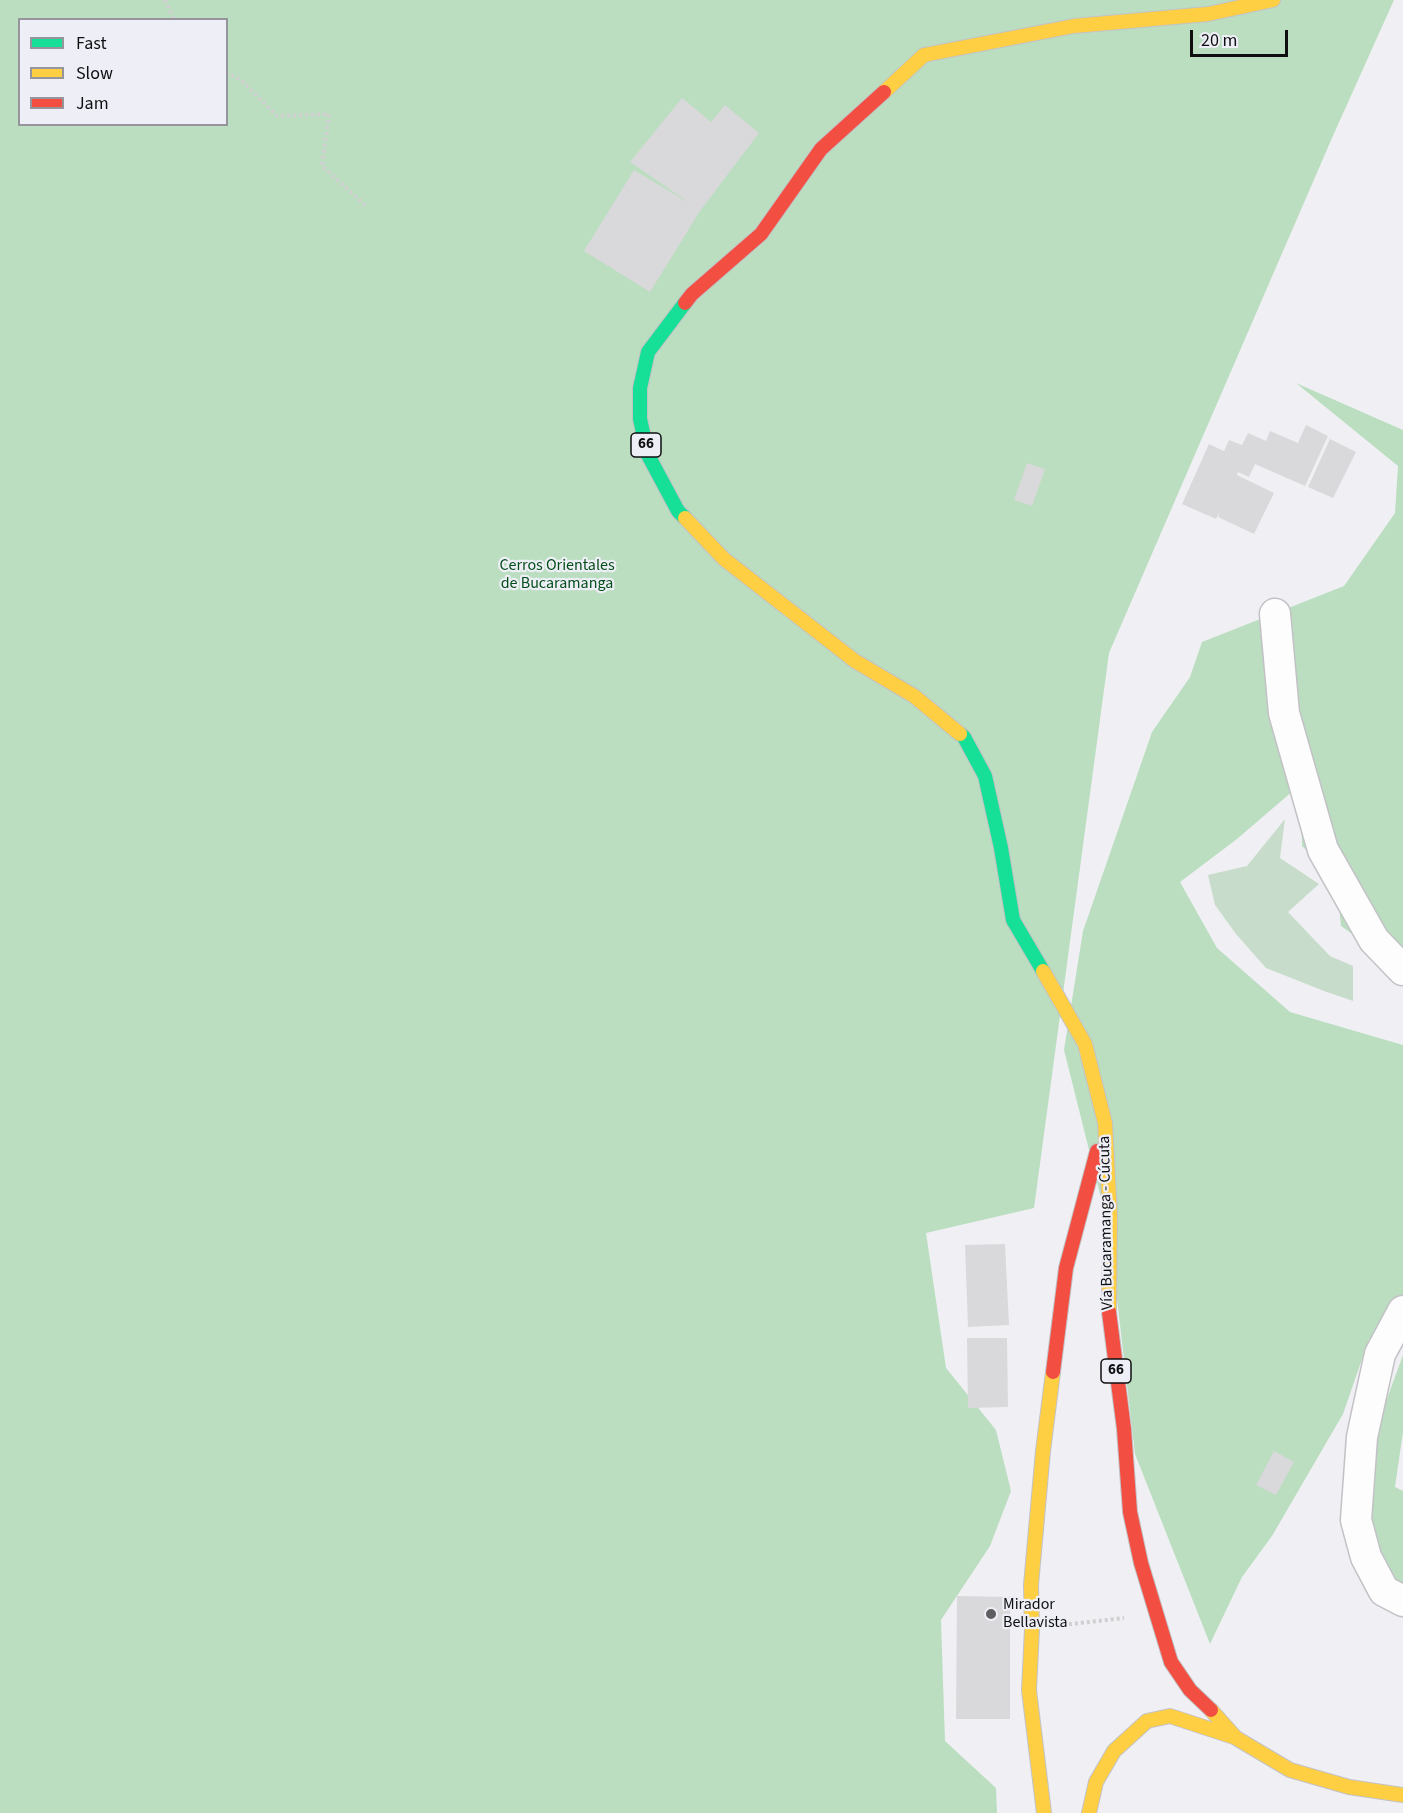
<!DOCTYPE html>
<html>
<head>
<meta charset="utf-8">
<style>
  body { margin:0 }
  #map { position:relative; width:1403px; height:1813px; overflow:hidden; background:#f0f0f4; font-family:"Source Sans 3",sans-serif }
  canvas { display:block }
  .legend { position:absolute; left:18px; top:18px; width:210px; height:108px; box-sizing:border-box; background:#eeeff6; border:2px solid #95959b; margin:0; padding:8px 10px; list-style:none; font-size:18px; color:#0f0f12 }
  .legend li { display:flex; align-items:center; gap:12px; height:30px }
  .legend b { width:30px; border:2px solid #95959b }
  .scale { position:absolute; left:1190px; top:30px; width:98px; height:27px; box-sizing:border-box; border:3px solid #0f0f12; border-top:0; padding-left:8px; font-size:18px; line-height:21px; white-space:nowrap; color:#0f0f12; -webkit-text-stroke:4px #eeeff6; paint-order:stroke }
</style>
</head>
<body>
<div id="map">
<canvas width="1403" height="1813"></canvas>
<ul class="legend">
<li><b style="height:8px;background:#16e098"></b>Fast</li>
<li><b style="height:8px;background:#ffcf43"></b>Slow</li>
<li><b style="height:8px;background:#f24e42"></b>Jam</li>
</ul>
<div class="scale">20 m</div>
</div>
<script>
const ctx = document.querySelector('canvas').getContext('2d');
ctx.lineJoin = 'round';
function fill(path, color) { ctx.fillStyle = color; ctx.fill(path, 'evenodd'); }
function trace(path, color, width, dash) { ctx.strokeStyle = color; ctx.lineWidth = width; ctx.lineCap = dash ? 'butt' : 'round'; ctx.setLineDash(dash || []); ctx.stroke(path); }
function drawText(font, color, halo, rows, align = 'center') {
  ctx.font = font + ' "Source Sans 3",sans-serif'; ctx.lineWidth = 4.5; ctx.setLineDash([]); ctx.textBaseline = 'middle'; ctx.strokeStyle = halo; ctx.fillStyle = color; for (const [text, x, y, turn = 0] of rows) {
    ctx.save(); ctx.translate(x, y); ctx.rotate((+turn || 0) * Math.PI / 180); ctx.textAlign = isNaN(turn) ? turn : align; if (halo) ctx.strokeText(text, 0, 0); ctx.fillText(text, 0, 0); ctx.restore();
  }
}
const green = new Path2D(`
  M 1285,819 L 1280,858 L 1319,884 L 1288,912 L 1330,956 L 1353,966 L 1353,1001 L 1324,991 L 1266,968 L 1236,934 L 1215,905 L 1208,875 L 1247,866 Z`);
const forest = new Path2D(`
  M 0,0 L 1394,0 L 1332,138 L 1109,653 L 1034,1208 L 926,1233 L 946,1368 L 996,1430 L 1011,1491 L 990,1546 L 941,1620 L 945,1741 L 996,1788 L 997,1813 L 0,1813 ZM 20,20 L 226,20 L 226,124 L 20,124 Z
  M 1296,383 L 1403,430 L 1403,970 L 1341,926 L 1336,878 L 1302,846 L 1301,784 L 1237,839 L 1180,882 L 1217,948 L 1290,1012 L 1403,1045 L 1403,1302 L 1369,1339 L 1343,1414 L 1272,1536 L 1242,1577 L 1210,1644 L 1135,1454 L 1109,1230 L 1064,1050 L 1083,931 L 1152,732 L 1190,677 L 1202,642 L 1344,586 L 1395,513 L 1398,466 Z
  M 1403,1355 L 1403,1432 L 1395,1487 L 1403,1491 L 1403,1612 L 1342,1521 Z`);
const building = new Path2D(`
  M 682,98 L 711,122 L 725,105 L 759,133 L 700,211 L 650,292 L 584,251 L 634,170 L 691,204 L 630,162 Z
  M 1306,425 L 1328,436 L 1305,486 L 1255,464 L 1249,477 L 1238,472 L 1237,475 L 1274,493 L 1254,534 L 1218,517 L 1221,509 L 1216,519 L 1182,504 L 1209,444 L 1224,451 L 1229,440 L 1242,445 L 1248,433 L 1266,441 L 1270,431 L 1298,443 Z
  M 1330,439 L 1356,452 L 1333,498 L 1308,487 Z
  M 1027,463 L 1045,469 L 1032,506 L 1014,500 Z
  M 1005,1244 L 1009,1325 L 968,1327 L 965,1245 Z
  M 967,1338 L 1007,1338 L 1008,1407 L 968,1408 Z
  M 1274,1451 L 1294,1462 L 1276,1495 L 1256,1485 Z
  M 957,1596 L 1010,1597 L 1010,1719 L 956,1719 Z`);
const path = new Path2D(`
  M 165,0 L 174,20
  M 226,72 L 242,81 L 277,116 L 329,114 L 322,166 L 367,207
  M 1063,1625 L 1124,1618`);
const street = new Path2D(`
  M 1275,614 L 1284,713 L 1323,850 L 1374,940 L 1403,970
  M 1403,1311 L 1380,1354 L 1362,1437 L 1356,1520 L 1366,1557 L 1384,1591 L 1403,1601`);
const fast = new Path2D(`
  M 685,303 L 648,352 L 640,388 L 640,419 L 648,455 L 678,511 L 685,518
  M 960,734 L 964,737 L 985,776 L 1001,848 L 1013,920 L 1043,971`);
const slow = new Path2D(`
  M 884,92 L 924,55 L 1074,26 L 1208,14 L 1273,0
  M 685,518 L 724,559 L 855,661 L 914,696 L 960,734
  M 1043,971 L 1085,1044 L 1105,1123 L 1110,1215 L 1109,1312
  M 1211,1710 L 1236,1738 L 1290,1770 L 1349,1787 L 1403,1795
  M 1044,1813 L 1029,1690 L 1032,1629 L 1031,1585 L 1043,1451 L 1053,1372
  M 1089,1813 L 1096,1782 L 1114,1751 L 1147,1721 L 1170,1716 L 1234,1737`);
const jam = new Path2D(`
  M 685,303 L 692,294 L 761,234 L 821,149 L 884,92
  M 1109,1312 L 1124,1429 L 1130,1512 L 1141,1563 L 1171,1662 L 1190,1690 L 1211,1710
  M 1053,1372 L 1066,1268 L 1097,1151`);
const markers = [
  [991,1614,6,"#5e5e61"]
];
const shields = [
  [646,445,30],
  [1116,1371,30]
];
const shieldNames = [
  ["66",646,445],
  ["66",1116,1371]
];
const parkNames = [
  ["Cerros Orientales",557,566],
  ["de Bucaramanga",557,584]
];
const streetNames = [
  ["Vía Bucaramanga - Cúcuta",1107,1223,-91]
];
const poiNames = [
  ["Mirador",1003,1605],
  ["Bellavista",1003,1623]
];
fill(green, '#c7dcca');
fill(forest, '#bbdec0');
fill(building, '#d9d8da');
trace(street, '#c2c2c6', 33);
trace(fast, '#c2c2c6', 16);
trace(slow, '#c2c2c6', 16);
trace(jam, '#c2c2c6', 16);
trace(path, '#cfcfd0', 4, [3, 3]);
trace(street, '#fdfdfd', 30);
trace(fast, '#16e098', 14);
trace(slow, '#ffcf43', 14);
trace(jam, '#f24e42', 14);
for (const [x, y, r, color] of markers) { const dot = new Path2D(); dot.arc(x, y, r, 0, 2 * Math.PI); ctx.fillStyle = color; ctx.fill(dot); trace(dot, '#eeeff6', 2); }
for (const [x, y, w] of shields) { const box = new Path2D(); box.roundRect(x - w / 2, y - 12, w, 24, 4.5); ctx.fillStyle = '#eeeff6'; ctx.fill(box); trace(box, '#0f0f12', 1.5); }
drawText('bold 15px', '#0f0f12', null, shieldNames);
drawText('16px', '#034e19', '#eeeff6', parkNames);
drawText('16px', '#0f0f12', '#eeeff6', streetNames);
drawText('16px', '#0f0f12', '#eeeff6', poiNames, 'left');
</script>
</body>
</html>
